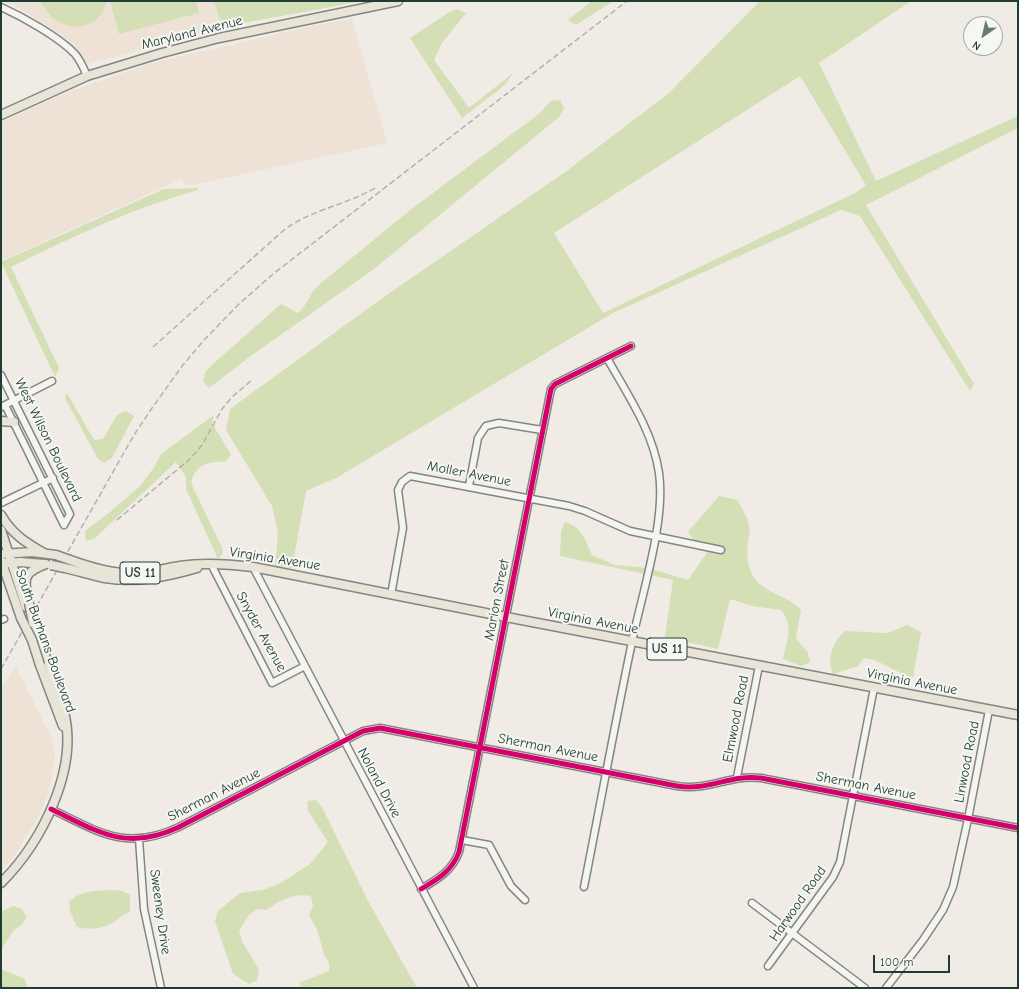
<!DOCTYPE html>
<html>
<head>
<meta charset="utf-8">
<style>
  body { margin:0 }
  #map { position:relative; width:1019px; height:989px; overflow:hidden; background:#f0ebe5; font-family:"Comic Neue",sans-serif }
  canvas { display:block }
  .frame { position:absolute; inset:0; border:2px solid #1f3d34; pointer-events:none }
  .north { position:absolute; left:963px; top:16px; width:40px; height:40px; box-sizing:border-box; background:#f6f6f2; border:1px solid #a0aca6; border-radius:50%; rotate:214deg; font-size:11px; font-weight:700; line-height:16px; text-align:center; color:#1f3d34 }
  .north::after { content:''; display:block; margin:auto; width:14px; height:18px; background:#687a72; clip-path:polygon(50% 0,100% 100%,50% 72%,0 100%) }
  .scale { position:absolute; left:873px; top:955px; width:77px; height:18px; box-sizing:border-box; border:2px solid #1f3d34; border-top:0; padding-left:5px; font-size:12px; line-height:14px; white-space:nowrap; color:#1f3d34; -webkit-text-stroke:3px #f6f6f2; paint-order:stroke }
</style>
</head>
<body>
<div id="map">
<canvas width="1019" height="989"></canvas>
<div class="frame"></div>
<div class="north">N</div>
<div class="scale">100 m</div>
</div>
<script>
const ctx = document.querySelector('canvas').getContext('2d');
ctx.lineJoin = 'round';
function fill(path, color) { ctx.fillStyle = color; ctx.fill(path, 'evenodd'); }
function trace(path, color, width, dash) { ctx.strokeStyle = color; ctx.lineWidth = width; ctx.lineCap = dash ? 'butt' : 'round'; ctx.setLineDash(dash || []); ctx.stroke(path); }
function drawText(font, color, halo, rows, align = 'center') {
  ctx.font = font + ' "Comic Neue",sans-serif'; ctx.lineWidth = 4; ctx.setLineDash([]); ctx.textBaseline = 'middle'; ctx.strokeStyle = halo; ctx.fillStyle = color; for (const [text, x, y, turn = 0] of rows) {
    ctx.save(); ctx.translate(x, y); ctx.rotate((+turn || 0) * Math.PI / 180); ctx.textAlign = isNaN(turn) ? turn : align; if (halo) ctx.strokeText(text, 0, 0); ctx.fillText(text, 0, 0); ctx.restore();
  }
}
const built = new Path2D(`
  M 4,1 L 214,1 L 222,27 L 88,64 L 77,50 L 62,35 L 13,4 Z
  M 352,19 L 387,143 L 188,186 L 181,179 L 1,261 L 1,122 L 68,92 L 152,63 L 316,25 Z
  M 16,667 L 51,737 L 55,756 L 49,792 L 39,816 L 19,849 L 1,872 L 1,688 Z`);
const green = new Path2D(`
  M 42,1 L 107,1 C 101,25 79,33 57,21 C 51,18 46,9 42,4 Z
  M 110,1 L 196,1 L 199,13 L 119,34 Z
  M 214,1 L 363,1 L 222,27 Z
  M 592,1 L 613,1 L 576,25 L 568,20 Z
  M 760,1 L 911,1 L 819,63 L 876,181 L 1018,116 L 1018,128 L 866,205 L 974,384 L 970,391 L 860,216 L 841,210 L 613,313 L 336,478 L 306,491 L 292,568 L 275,567 L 278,533 L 272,506 L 226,430 L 230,409 L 381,299 L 568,170 L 669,93 ZM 800,76 L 866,185 L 855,193 L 603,313 L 554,233 Z
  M 457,9 L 466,13 L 442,43 L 434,60 L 469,108 L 513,73 L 505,85 L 462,118 L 410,38 L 448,13 Z
  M 560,100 L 564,109 L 559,117 L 374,269 L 248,358 L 209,388 L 203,381 L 206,371 L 213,364 L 281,304 L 298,313 C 308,305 309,293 320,284 L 409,211 L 540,113 L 551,101 Z
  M 198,188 L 198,190 C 133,208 72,237 11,267 L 59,368 L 55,377 L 1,262 L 164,189 Z
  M 67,393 L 94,440 L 103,439 L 117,415 L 126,411 L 134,416 L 112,458 L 104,463 L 98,459 L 65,398 Z
  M 214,415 L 212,423 L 231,455 L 226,461 C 208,463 197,462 191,483 L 223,550 L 222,554 L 218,559 L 186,489 L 186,477 L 176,462 L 94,539 L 86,541 L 85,531 L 110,512 L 140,486 L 155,466 L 161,454 Z
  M 719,496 L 737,500 C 741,507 747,516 749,525 C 751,531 748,537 748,543 C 746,554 748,570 755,579 C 767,594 789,596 801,610 L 796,638 L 808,653 L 810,662 L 801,666 L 783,659 C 787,641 794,626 781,610 L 752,606 L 730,599 L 718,649 L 665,637 L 673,580 L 560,556 L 561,531 L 565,522 C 582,527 585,540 592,555 L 615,565 L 648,568 L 688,580 L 708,551 L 695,542 L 688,532 Z
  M 907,625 L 921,632 L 913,677 C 895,673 880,659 864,658 L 858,666 L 833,674 C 826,659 833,642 845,631 L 887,633 Z
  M 316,800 L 322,807 L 368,901 L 417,988 L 331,988 L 319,986 L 302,988 L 299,983 L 329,971 L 329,963 L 324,955 L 318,932 L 309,915 L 313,906 L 311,896 C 293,893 281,900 266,910 L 257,909 L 249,915 L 239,931 L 242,941 L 259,970 L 257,980 L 249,984 L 233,974 L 215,921 L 218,911 L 240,893 L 263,890 L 281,883 L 310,864 L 328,842 L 308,811 L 307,801 Z
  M 112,890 L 122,891 L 130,895 L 130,912 C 123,914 120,918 114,922 C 103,929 89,930 77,927 L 70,911 L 69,902 C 81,890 96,891 112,890 Z
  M 13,906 L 22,909 L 27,918 L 21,925 L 13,931 L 1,950 L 1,912 Z
  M 1,969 L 25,979 L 27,988 L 1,988 Z`);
const minor = new Path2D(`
  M 1,7 C 23,17 59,37 75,54 C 81,61 84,69 87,76
  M 1,375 L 70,514 L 64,525
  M 5,405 L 64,525
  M 1,407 L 52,381
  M 469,486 L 478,438 L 486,426 L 499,423 L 542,430
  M 1,503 L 53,478
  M 211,564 L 272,683 L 305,666
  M 253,567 L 474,988
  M 391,595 L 403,528 L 398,490 L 402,482 L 410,476 L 569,506 L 585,511 L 630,531 L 721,550
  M 1,620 L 4,619
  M 737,777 L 759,666
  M 51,809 C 99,832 126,852 179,827 L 363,731 L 380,728 L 677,786 C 710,791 730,774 761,778 L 1018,828
  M 139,839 L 144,909 L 161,988
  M 462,840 L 489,845 L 511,886 L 525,900
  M 584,887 C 600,806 615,723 632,642 C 642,593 666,521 659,473 C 653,431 627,394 607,358
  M 421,889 C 438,879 452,871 459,852 L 551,389 L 555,384 L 631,346
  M 752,903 L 865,988
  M 768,966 L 833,877 L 840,862 L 874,688
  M 886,988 L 923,940 L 943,910 L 953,887 L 968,819 L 989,710`);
const major = new Path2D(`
  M 1,115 L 87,76 L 162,53 L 219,38 L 398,1
  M 1,421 L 14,422
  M 1,515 C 11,533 26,543 44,553
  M 1,530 L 26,607
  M 1,554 L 32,552 L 56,555
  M 1,560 L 21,618
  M 70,560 C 87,566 105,572 123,573 C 143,574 161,569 180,566 C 204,562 229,564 253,567 L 506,617 L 1018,715
  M 6,563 L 20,562 L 44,564
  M 65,568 C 78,571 91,575 105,578 C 137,583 166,577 197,568
  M 28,600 C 23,578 24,572 46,564
  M 40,665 L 63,726
  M 1,883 C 41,843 79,770 64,712 C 56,682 44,652 33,623`);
const rail = new Path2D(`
  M 153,347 L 284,230 C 312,209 347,205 377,187
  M 117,520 L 190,459 L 202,445 L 222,409 L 233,396 L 252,380
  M 1,669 L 134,435 L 152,408 L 183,365 L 205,339 L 239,304 L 273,274 L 627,1`);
const majorBridge = new Path2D(`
  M 56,555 L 70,560
  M 51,565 L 65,568
  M 29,603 L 33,623
  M 21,618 L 32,640 L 40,665`);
const cycleway = new Path2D(`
  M 51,809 C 99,832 126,852 179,827 L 363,731 L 380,728 L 677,786 C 710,791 730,774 761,778 L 1018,828
  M 421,889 C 438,879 452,871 459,852 L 551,389 L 555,384 L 631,346`);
const shields = [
  [140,573,40],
  [667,649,40]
];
const shieldNames = [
  ["US 11",140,573],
  ["US 11",667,649]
];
const streetNames = [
  ["Maryland Avenue",192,33,-14],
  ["West Wilson Boulevard",48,440,64],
  ["Moller Avenue",469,474,11],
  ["Virginia Avenue",275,559,9],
  ["Marion Street",497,600,-79],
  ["Virginia Avenue",593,621,11],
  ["Snyder Avenue",261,632,61],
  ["South Burhans Boulevard",45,641,70],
  ["Virginia Avenue",912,682,11],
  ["Elmwood Road",736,719,-79],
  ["Sherman Avenue",548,748,11],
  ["Linwood Road",967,762,-79],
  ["Noland Drive",379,783,62],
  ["Sherman Avenue",866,786,11],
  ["Sherman Avenue",214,795,-27],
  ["Harwood Road",798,904,-55],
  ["Sweeney Drive",160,912,82]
];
fill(built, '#ede2d5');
fill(green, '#d4dfb5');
trace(minor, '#838681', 9);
trace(major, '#838681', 11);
trace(minor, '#f4f4f1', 6);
trace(major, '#e8e4d7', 8);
trace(rail, '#afb2af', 1.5, [6, 3]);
trace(majorBridge, '#838681', 11, []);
trace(majorBridge, '#e8e4d7', 8);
trace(cycleway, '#d6006c', 5);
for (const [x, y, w] of shields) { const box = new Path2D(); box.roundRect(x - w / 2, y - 11, w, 22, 3); ctx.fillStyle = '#f6f6f2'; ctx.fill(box); trace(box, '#1f3d34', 1); }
drawText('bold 13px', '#1f3d34', null, shieldNames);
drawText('14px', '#1f3d34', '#f6f6f2', streetNames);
</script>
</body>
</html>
